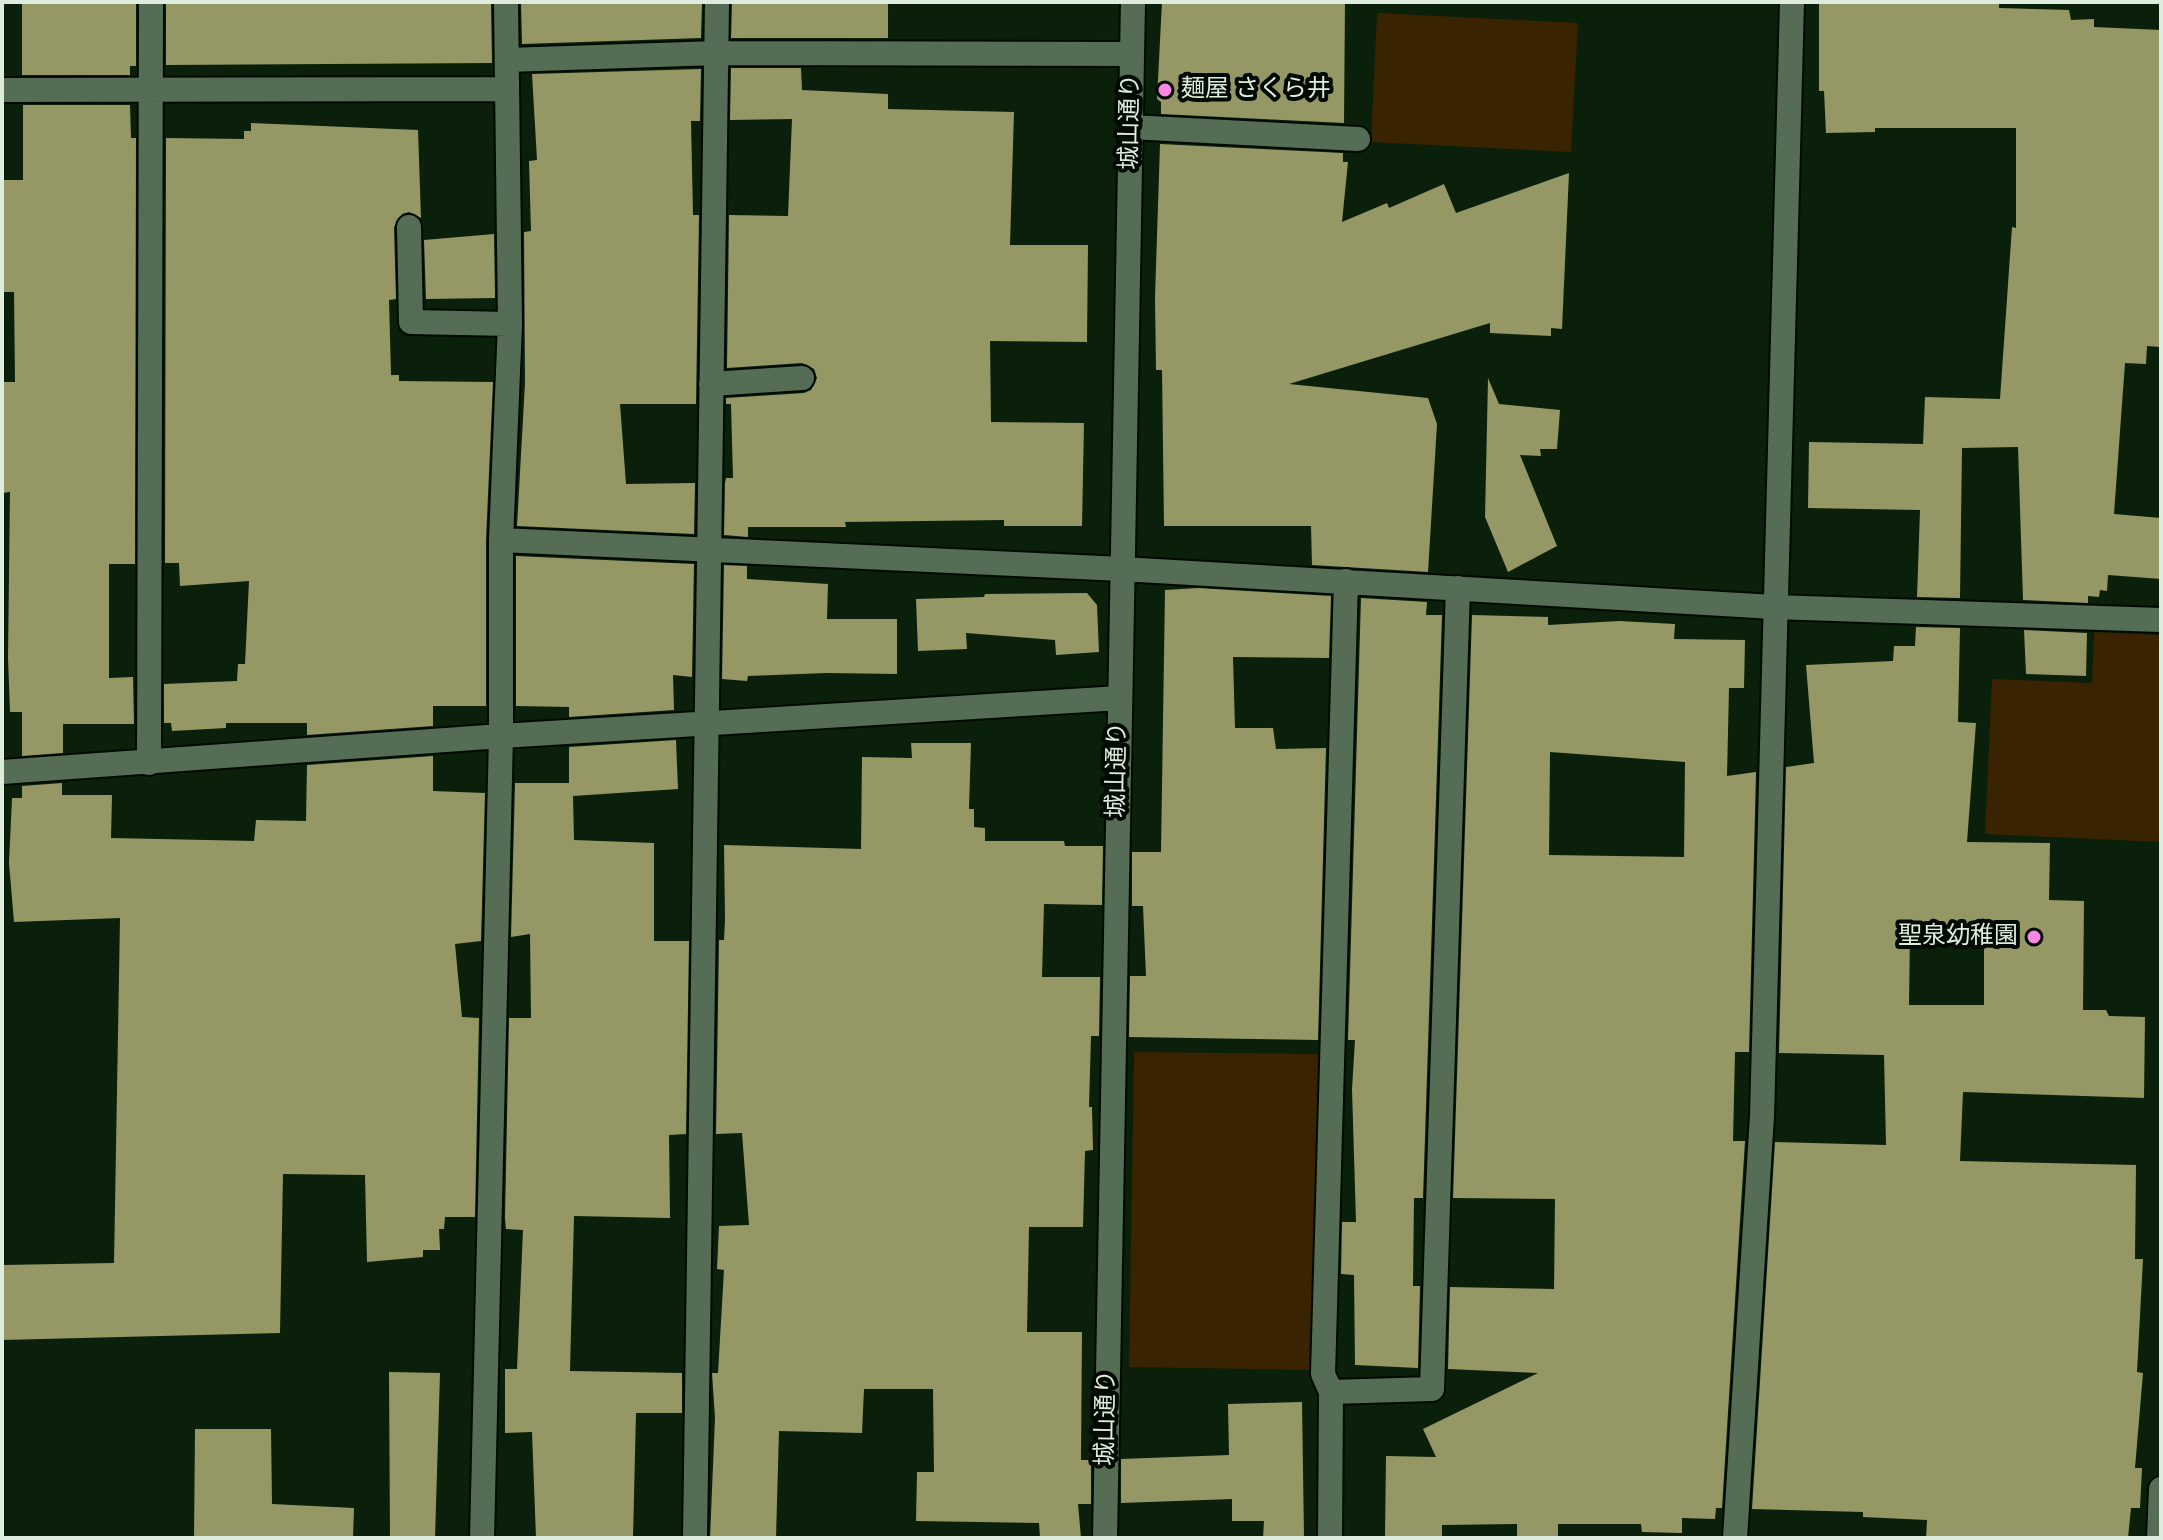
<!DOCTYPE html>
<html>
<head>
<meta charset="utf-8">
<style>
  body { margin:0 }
  #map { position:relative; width:2163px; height:1540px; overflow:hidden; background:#0a200b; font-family:Roboto,sans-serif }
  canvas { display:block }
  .frame { position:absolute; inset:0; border:4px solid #deecdd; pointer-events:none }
</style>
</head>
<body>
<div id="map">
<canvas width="2163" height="1540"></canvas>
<div class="frame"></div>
</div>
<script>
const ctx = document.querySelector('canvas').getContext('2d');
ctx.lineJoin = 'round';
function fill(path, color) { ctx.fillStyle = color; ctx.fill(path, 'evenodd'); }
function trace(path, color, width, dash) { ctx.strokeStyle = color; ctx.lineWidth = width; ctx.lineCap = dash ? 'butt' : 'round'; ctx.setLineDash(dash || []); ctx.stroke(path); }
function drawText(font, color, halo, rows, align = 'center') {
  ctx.font = font + ' Roboto,"Noto Sans JP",sans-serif'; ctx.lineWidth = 8; ctx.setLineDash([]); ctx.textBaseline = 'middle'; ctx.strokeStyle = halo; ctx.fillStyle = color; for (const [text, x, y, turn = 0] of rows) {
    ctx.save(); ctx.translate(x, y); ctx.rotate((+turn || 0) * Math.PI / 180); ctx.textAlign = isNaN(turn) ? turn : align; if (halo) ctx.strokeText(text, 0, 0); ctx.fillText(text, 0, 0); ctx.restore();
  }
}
const green = new Path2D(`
  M 1377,13 L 1578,23 L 1571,152 L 1371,142 Z
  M 2094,632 L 2161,635 L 2161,842 L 1985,834 L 1992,679 L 2092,683 Z
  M 1134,1052 L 1321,1054 L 1316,1370 L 1129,1367 Z`);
const building = new Path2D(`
  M 22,2 L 136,2 L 136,66 L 130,66 L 130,75 L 22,75 Z
  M 166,2 L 491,2 L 492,63 L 166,65 Z
  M 521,2 L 702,2 L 701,38 L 522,44 Z
  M 732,2 L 888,2 L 888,38 L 731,38 Z
  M 1162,2 L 1345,2 L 1344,123 L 1161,114 L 1161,102 L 1157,99 Z
  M 1819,2 L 1999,2 L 1999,8 L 2069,10 L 2071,20 L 2094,19 L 2094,27 L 2161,30 L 2161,347 L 2147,346 L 2146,364 L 2125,363 L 2114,514 L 2161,518 L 2161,579 L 2108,575 L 2107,591 L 2100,590 L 2099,597 L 2088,596 L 2088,603 L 2023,600 L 2018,447 L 1962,448 L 1960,598 L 1917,597 L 1920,510 L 1808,508 L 1809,442 L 1923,444 L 1925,397 L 2000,399 L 2012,227 L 2016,228 L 2016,128 L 1875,128 L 1875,132 L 1826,133 L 1824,91 L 1819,91 Z
  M 731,68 L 801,68 L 802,90 L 888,94 L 888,109 L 1014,112 L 1010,245 L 1088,245 L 1087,342 L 990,341 L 991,422 L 1084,423 L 1082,526 L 1004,526 L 1004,520 L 845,522 L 846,527 L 748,527 L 748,537 L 724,535 L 725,483 L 726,478 L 733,478 L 731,404 L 726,404 L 726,398 L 804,393 L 811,390 L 817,378 L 814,369 L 802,363 L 727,368 L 729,215 L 788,216 L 792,119 L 730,120 Z
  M 701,69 L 700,121 L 691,121 L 693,215 L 699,215 L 696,404 L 620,404 L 626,484 L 695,483 L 694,534 L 517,526 L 525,383 L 524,232 L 531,231 L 529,161 L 537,160 L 532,74 Z
  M 23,105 L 130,105 L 131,138 L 136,138 L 135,564 L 109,564 L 109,678 L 133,677 L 134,724 L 63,724 L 63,753 L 22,756 L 22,712 L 10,712 L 8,658 L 10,492 L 2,493 L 2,382 L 15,382 L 14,292 L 2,292 L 2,180 L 23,180 Z
  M 251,123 L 418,130 L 421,218 L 409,212 L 402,214 L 394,227 L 396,299 L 389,300 L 391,375 L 399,375 L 399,381 L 493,382 L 486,540 L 486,706 L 433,706 L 433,726 L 307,735 L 307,723 L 226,723 L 226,728 L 172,731 L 171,723 L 164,723 L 164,684 L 237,681 L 238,664 L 245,664 L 249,581 L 180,586 L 179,563 L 165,563 L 166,138 L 244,139 L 244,131 L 251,131 Z
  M 1160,144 L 1343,153 L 1343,162 L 1348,162 L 1342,222 L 1387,203 L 1389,208 L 1444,184 L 1456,213 L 1569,173 L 1562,329 L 1551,328 L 1551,336 L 1490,333 L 1490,323 L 1289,384 L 1428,398 L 1437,424 L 1428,572 L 1312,565 L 1311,526 L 1164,526 L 1162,370 L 1156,370 L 1155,297 Z
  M 494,234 L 495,298 L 426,299 L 424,240 Z
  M 1488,378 L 1499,404 L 1560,410 L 1557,449 L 1540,449 L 1541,456 L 1520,455 L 1557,546 L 1508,572 L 1485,517 Z
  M 516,556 L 694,564 L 692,677 L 673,675 L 674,710 L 569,717 L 569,707 L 516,706 Z
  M 724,565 L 747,566 L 747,579 L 828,584 L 827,619 L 897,619 L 897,674 L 827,673 L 748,676 L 747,681 L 722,679 Z
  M 1198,588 L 1331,596 L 1329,658 L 1233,657 L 1235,728 L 1273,728 L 1276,749 L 1326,748 L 1318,1040 L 1129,1037 L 1130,976 L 1146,976 L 1143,906 L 1132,906 L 1132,852 L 1161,852 L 1165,590 Z
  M 1087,593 L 1097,605 L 1099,652 L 1056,655 L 1055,640 L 966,633 L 967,649 L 918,651 L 916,599 L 984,597 L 985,594 Z
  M 1361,598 L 1427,602 L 1426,615 L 1442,615 L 1423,1198 L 1414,1198 L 1413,1286 L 1420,1286 L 1418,1368 L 1355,1365 L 1354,1275 L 1341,1274 L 1342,1222 L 1356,1222 L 1352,1089 L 1355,1040 L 1348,1040 Z
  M 1472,615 L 1548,617 L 1548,625 L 1619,621 L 1675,624 L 1674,639 L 1745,640 L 1744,688 L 1729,688 L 1727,776 L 1756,772 L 1749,1052 L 1735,1052 L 1733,1141 L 1745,1141 L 1722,1508 L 1716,1508 L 1715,1519 L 1682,1518 L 1682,1533 L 1642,1532 L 1641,1524 L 1558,1524 L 1558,1538 L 1517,1538 L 1517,1524 L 1442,1525 L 1442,1538 L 1385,1538 L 1386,1456 L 1436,1457 L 1423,1429 L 1538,1373 L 1448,1369 L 1450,1287 L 1554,1289 L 1555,1199 L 1453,1198 ZM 1550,752 L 1685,762 L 1684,857 L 1549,855 Z
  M 1916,627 L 1960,628 L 1958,722 L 1976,723 L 1967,842 L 2050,843 L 2049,900 L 2084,901 L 2083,1010 L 2106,1010 L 2109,1016 L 2145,1017 L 2144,1098 L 1963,1092 L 1960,1161 L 2136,1165 L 2135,1259 L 2143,1259 L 2137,1372 L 2143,1373 L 2135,1468 L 2142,1468 L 2140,1508 L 2131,1508 L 2128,1538 L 1926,1538 L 1927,1520 L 1863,1517 L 1863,1512 L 1752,1509 L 1775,1142 L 1886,1145 L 1884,1055 L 1779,1053 L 1786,767 L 1814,763 L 1806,665 L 1893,661 L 1894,646 L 1915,646 ZM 1910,932 L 1984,932 L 1984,1005 L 1909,1005 Z
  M 2024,630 L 2087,633 L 2086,676 L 2026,674 Z
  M 676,740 L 678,789 L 573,796 L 574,840 L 654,843 L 654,941 L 689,941 L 686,1134 L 669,1135 L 670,1218 L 574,1216 L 570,1371 L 682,1373 L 682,1413 L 636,1413 L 633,1538 L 536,1538 L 532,1432 L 505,1433 L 505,1369 L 517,1369 L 523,1230 L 506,1229 L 505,1218 L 509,1018 L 531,1018 L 530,934 L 511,937 L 515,783 L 569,783 L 569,747 Z
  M 911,743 L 971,743 L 969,809 L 974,809 L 974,827 L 985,828 L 985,841 L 1064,841 L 1065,846 L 1103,846 L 1102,905 L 1044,904 L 1042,977 L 1100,977 L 1099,1036 L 1091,1036 L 1089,1107 L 1092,1107 L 1093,1150 L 1085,1151 L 1083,1227 L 1029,1227 L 1027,1332 L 1082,1332 L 1081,1460 L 1091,1460 L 1091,1504 L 1078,1504 L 1081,1538 L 1040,1538 L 1039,1523 L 916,1521 L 917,1472 L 934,1472 L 933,1389 L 864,1389 L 862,1433 L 779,1431 L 776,1538 L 710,1538 L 715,1418 L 712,1373 L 718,1373 L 724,1270 L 717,1269 L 719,1226 L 749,1225 L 742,1133 L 716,1134 L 719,940 L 724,940 L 725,920 L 724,845 L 861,849 L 862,757 L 912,758 Z
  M 433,756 L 433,791 L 485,793 L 481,941 L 455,944 L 462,1017 L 479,1018 L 475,1217 L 445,1217 L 444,1229 L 439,1229 L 440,1250 L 423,1250 L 423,1257 L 367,1262 L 365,1175 L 283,1174 L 280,1333 L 2,1340 L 2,1265 L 114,1263 L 120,918 L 14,922 L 9,863 L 12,798 L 22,798 L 22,786 L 62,783 L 62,795 L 112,795 L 111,838 L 254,841 L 256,820 L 306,821 L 307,765 Z
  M 389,1372 L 440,1373 L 435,1538 L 390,1538 Z
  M 1302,1402 L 1304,1538 L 1263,1538 L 1264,1521 L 1232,1521 L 1232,1499 L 1121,1503 L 1121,1459 L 1229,1455 L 1228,1404 Z
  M 195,1429 L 271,1429 L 272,1504 L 354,1508 L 353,1538 L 194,1538 Z`);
const street = new Path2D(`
  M 507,60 L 717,53 L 1132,54
  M 2,90 L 507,89
  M 1131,127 L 1358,139
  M 409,227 L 411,322 L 510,324
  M 711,384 L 802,378
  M 501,540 L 1122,569 L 1774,607 L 2161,620
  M 149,763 L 151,2
  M 2,772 L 501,736 L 1120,698
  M 1331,1392 L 1432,1389 L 1458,588
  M 482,1538 L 501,736 L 501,540 L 510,324 L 506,2
  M 695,1538 L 717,2
  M 1105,1538 L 1133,2
  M 1330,1538 L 1331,1392 L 1323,1374 L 1346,581
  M 1735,1538 L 1762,1116 L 1792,2
  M 2159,1538 L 2161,1489`);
const markers = [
  [1165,90,8,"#fb87e6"],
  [2034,937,8,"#fb87e6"]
];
const poiNames = [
  ["麺屋 さくら井",1181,90],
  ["聖泉幼稚園",2018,937,"right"]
];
const streetNames = [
  ["城山通り",1131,122,-89],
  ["城山通り",1118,770,-89],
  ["城山通り",1107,1418,-89]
];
fill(green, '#392300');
fill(building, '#959865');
trace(street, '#000a00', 28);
trace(street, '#546d54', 24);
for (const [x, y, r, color] of markers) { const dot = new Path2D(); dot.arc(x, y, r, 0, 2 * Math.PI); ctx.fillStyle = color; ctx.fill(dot); trace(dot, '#020802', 3); }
drawText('24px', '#deecdd', '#020802', poiNames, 'left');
drawText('24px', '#deecdd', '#020802', streetNames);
</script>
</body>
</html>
